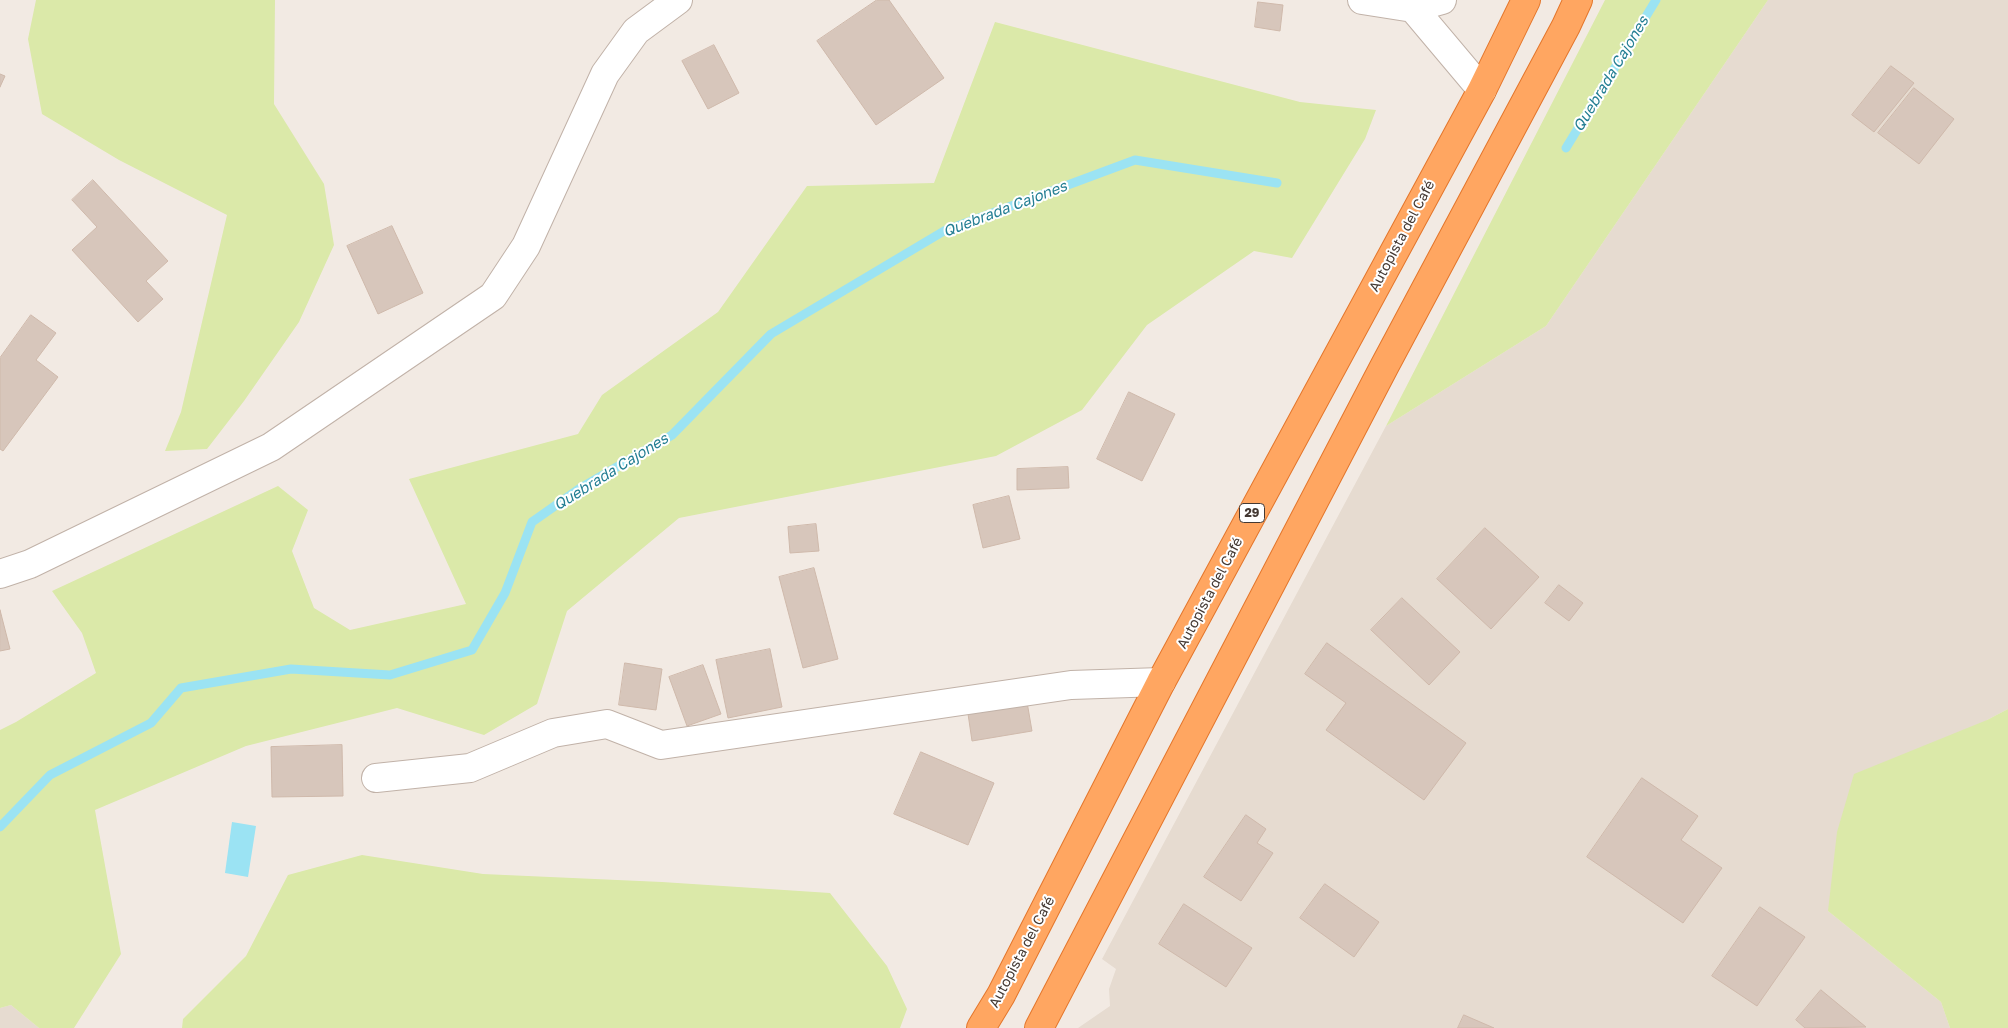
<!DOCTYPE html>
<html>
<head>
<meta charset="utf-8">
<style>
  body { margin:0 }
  canvas { display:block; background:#f2eae3 }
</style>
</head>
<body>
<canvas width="2008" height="1028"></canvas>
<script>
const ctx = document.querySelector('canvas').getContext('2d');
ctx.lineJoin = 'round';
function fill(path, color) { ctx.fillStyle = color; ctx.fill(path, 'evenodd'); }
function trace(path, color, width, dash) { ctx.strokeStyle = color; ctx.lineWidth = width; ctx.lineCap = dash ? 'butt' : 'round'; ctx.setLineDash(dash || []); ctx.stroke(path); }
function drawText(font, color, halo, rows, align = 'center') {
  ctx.font = font + ' "Golos Text",sans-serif'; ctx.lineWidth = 4; ctx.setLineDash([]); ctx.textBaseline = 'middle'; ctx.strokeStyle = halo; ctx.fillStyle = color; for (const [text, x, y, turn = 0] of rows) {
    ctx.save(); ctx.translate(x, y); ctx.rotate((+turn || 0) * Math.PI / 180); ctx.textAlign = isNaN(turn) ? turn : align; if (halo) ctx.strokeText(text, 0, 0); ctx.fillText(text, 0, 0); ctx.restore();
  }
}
const residential = new Path2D(`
  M 1768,0 L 2008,0 L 2008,709 L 1987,720 L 1828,911 L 1941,1002 L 1950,1028 L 1078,1028 L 1110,1006 L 1109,989 L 1116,969 L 1102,959 L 1386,426 L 1546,326 Z
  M 11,1005 L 39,1028 L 0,1028 L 0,1008 Z`);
const green = new Path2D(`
  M 36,0 L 275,0 L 274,104 L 324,184 L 334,245 L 299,322 L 244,401 L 207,449 L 165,451 L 181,412 L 227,215 L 119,160 L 42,114 L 28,39 Z
  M 1605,0 L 1768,0 L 1546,326 L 1386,426 Z
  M 995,22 L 1300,102 L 1376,110 L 1365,139 L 1292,258 L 1254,251 L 1147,325 L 1082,410 L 996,456 L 679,518 L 567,611 L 537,704 L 484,735 L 397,708 L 246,746 L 95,810 L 121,954 L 74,1028 L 39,1028 L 11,1005 L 0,1008 L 0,730 L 16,722 L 96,673 L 82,633 L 52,591 L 278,486 L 308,510 L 292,551 L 314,608 L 350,630 L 466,604 L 409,479 L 578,434 L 602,395 L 718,312 L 807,186 L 934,183 Z
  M 2008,709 L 2008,1028 L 1950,1028 L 1941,1002 L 1828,911 L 1837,832 L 1854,774 L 1987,720 Z
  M 362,855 L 483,874 L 662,882 L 830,893 L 887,966 L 907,1009 L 900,1028 L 182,1028 L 183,1019 L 246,956 L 288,875 Z`);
const water = new Path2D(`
  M 232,822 L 256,826 L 248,877 L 225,873 Z`);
const stream = new Path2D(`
  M 1566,148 L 1656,0
  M 0,827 L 50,775 L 151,723 L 181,688 L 291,669 L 390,675 L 472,650 L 505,593 L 532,522 L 579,489 L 672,435 L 771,334 L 944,231 L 1135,160 L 1277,183`);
const building = new Path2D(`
  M 877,0 L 889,0 L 944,78 L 876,125 L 817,41 Z
  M 1258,2 L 1283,5 L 1280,31 L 1255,27 Z
  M 714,45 L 739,93 L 708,109 L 682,61 Z
  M 1891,66 L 1914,83 L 1874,132 L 1852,115 Z
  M 0,74 L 5,76 L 0,87 Z
  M 1914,88 L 1954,119 L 1919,164 L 1878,133 Z
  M 93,180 L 168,261 L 146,281 L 163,299 L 138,322 L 72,250 L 97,227 L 72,200 Z
  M 392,226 L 423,293 L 378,314 L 347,246 Z
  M 31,315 L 56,333 L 36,360 L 58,377 L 3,451 L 0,449 L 0,358 Z
  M 1129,392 L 1175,414 L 1142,481 L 1097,459 Z
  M 1068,467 L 1069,488 L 1017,490 L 1017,469 Z
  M 1009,496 L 1020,539 L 983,548 L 973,505 Z
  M 816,524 L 819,551 L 790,553 L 788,527 Z
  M 1485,528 L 1539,577 L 1491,629 L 1437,579 Z
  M 814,568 L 838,659 L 803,668 L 779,577 Z
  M 1559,585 L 1583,603 L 1569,621 L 1545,603 Z
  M 1402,598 L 1460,652 L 1429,685 L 1371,630 Z
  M 0,610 L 10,649 L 0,651 Z
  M 1327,643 L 1466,743 L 1424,800 L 1326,730 L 1346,703 L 1305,674 Z
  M 770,649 L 782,707 L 728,718 L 716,660 Z
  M 625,663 L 662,669 L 656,710 L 619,705 Z
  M 703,665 L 721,714 L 687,726 L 669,677 Z
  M 1026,696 L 1032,731 L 972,741 L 967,707 Z
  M 342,745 L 343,796 L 272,797 L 271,747 Z
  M 921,752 L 994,783 L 968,845 L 894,814 Z
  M 1642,778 L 1698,816 L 1681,840 L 1722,868 L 1683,923 L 1587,857 Z
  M 1246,815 L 1266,829 L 1257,843 L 1273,853 L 1241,901 L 1204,877 Z
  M 1325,884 L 1379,922 L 1354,957 L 1300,918 Z
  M 1184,904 L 1252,948 L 1226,987 L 1159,944 Z
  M 1760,907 L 1805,937 L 1757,1006 L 1712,976 Z
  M 1821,990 L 1866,1027 L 1805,1028 L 1796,1020 Z
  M 1464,1015 L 1494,1028 L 1458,1028 Z`);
const minor = new Path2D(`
  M 1362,0 L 1413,8 L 1442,0
  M 1413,8 L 1482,90
  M 0,574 L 30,564 L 271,447 L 493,296 L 526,246 L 605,74 L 636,31 L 678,0
  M 376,778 L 470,768 L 553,733 L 607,724 L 661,745 L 1071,685 L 1161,682`);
const highway = new Path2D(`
  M 981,1028 L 1001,995 L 1161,682 L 1482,90 L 1526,0
  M 1039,1028 L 1384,367 L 1566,26 L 1578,0`);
const shields = [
  [1252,513,25]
];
const shieldNames = [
  ["29",1252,513]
];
const streetNames = [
  ["Autopista del Café",1402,236,-62],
  ["Autopista del Café",1210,593,-62],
  ["Autopista del Café",1022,952,-62]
];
const waterNames = [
  ["Quebrada Cajones",1611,74,-59],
  ["Quebrada Cajones",1005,209,-21],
  ["Quebrada Cajones",611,472,-32]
];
fill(residential, '#e6dbd0');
fill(green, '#dbe9a9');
fill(water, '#9be3f3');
trace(stream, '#9be3f3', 9);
fill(building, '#d7c6bb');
trace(building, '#cfb9ab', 1);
trace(minor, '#c1b2a8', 30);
trace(highway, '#e4762b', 30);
trace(minor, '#fff', 28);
trace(highway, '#ffa661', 28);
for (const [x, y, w] of shields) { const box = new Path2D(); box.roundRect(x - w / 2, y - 9.5, w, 19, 4); ctx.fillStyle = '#fff'; ctx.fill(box); trace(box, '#443933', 1); }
drawText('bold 12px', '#443933', null, shieldNames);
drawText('14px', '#443933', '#fff', streetNames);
drawText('italic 15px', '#237e93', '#fff', waterNames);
</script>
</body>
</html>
